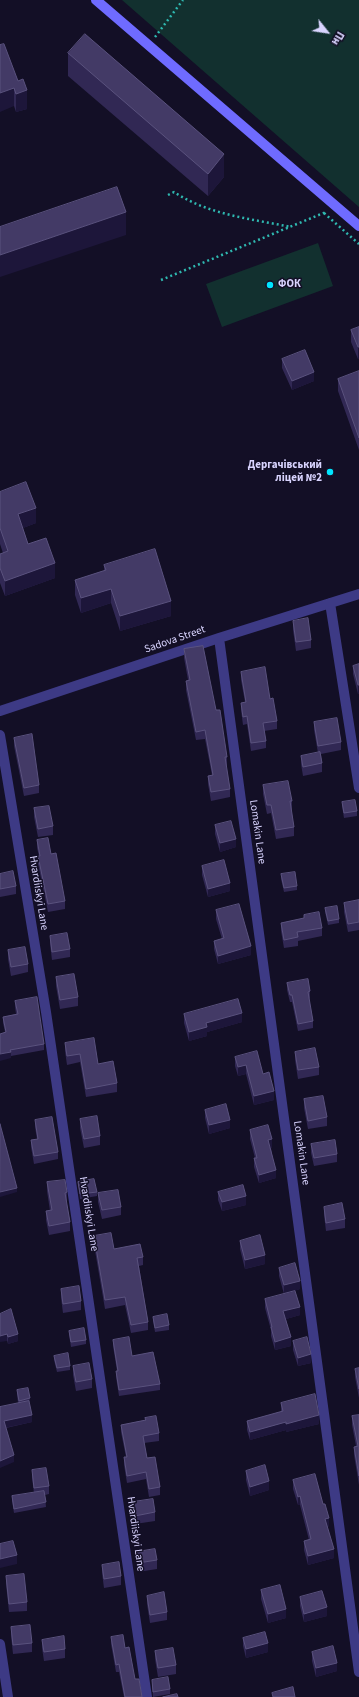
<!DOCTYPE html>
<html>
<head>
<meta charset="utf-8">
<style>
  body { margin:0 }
  #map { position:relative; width:359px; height:1697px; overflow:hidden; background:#130f26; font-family:"Source Sans 3",sans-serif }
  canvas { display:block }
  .north { position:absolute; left:307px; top:12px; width:40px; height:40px; -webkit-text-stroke:3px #130f26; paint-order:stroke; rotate:120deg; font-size:11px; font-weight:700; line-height:16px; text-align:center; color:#d9d4ff }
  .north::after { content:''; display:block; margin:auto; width:14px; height:18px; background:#d9d4ff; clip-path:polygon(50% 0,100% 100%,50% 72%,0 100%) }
</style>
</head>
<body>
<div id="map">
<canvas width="359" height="1697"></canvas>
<div class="north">Пн</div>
</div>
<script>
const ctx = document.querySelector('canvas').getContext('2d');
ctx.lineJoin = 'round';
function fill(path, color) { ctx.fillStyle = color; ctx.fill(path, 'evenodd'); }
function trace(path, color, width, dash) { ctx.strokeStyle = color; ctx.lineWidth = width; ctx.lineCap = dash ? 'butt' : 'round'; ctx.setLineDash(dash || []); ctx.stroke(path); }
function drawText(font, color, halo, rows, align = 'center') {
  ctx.font = font + ' "Source Sans 3",sans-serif'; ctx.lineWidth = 3; ctx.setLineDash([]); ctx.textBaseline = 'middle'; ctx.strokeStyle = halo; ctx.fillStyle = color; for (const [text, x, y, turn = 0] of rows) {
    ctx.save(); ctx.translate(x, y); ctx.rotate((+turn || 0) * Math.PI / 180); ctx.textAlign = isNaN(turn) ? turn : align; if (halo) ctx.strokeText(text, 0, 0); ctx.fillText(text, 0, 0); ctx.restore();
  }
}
const green = new Path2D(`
  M 122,0 L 359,0 L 359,207 Z
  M 318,243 L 333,286 L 222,327 L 206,284 Z`);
const path = new Path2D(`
  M 155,37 L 183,0
  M 168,195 L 174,192 C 209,215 252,219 291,227
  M 324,213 L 359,244
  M 161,280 L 326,212`);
const street = new Path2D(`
  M 330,603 L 359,788
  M 219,638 L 359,1672
  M 0,711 L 219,638 L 359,594
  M 0,735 L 46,1012 L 147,1697
  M 0,1644 L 8,1697`);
const secondary = new Path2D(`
  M 96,0 L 359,226`);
const wall = new Path2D(`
  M 0,45 L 27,109 L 16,112 L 14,106 Z
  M 68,53 L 224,177 L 208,196 L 68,76 Z
  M 359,327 L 359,359 L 358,359 L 351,342 L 351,330 Z
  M 282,359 L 314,381 L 292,390 L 282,368 Z
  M 359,371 L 359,450 L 338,391 L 338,379 Z
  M 0,492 L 36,523 L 23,528 L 28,544 L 55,578 L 5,596 L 0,583 L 0,554 L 3,553 L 0,544 Z
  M 104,565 L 171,616 L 120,631 L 111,603 L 81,613 L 75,595 L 75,580 L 104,571 Z
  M 293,621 L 311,640 L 311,648 L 296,651 L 293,630 Z
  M 184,649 L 216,710 L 227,757 L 227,766 L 226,766 L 230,789 L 230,797 L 211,801 L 208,784 L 208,776 L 212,775 L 205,739 L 196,740 L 186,690 L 186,681 L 188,680 L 184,658 Z
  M 359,664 L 359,693 L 358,694 L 353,674 L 353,666 Z
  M 241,672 L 270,699 L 277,721 L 277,729 L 264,731 L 266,741 L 266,748 L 251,751 L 247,724 L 243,725 L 241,710 L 241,703 L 245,702 L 241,680 Z
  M 314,722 L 341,742 L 341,750 L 321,754 L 322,763 L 322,772 L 303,776 L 301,764 L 301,756 L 318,753 L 314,730 Z
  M 14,738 L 39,785 L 39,793 L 24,796 L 14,746 Z
  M 263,785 L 292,801 L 292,810 L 291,810 L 294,827 L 294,836 L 276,839 L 271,813 L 267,814 L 263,794 Z
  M 342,802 L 357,811 L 357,816 L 344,818 L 342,806 Z
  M 34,808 L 53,826 L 53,835 L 38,837 L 34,817 Z
  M 215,825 L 236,847 L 220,852 L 215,834 Z
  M 37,840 L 51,854 L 65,901 L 65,909 L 48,912 L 38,864 L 38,856 L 39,856 L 37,848 Z
  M 202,866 L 230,891 L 208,897 L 202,875 Z
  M 0,874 L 16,886 L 16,894 L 0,897 Z
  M 281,874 L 297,886 L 297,890 L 284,892 L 281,879 Z
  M 359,900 L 359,930 L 348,932 L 344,912 L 344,903 Z
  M 325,908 L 339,919 L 339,923 L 328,925 L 325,912 Z
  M 216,910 L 251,955 L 218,964 L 214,949 L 214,941 L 222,939 L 216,919 Z
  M 304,915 L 322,928 L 322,936 L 298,941 L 298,946 L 284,948 L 281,931 L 281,923 L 304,918 Z
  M 50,936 L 70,949 L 70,957 L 52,960 L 50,944 Z
  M 8,950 L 28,964 L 28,972 L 11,976 L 8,959 Z
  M 56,977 L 78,997 L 78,1006 L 60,1009 L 56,986 Z
  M 287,983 L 310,991 L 310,998 L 309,999 L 313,1021 L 313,1028 L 298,1031 L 292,1002 L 290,1002 L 287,990 Z
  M 15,1001 L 44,1044 L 44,1050 L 11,1056 L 11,1058 L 5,1032 L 3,1023 L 3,1017 L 16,1014 L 15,1007 Z
  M 184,1014 L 242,1022 L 207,1032 L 207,1036 L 189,1041 L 184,1023 Z
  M 65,1043 L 98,1064 L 117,1083 L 117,1092 L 86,1097 L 80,1062 L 67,1065 L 65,1051 Z
  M 295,1052 L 319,1067 L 319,1075 L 298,1079 L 295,1060 Z
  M 235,1057 L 263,1074 L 274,1100 L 254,1105 L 246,1074 L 238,1076 L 235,1066 Z
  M 304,1099 L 327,1117 L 327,1126 L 308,1129 L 304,1108 Z
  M 205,1110 L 230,1128 L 209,1134 L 205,1118 Z
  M 80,1119 L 100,1136 L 100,1145 L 84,1148 L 80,1128 Z
  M 35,1120 L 58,1152 L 58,1159 L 34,1164 L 31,1147 L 31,1140 L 37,1139 L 35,1127 Z
  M 250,1130 L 272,1148 L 271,1148 L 276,1178 L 259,1183 L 254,1167 L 254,1158 L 255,1158 L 250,1139 Z
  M 311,1144 L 337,1154 L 337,1162 L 314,1166 L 311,1153 Z
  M 47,1182 L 67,1192 L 67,1201 L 66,1201 L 70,1222 L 70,1231 L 49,1235 L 46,1220 L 46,1211 L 50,1211 L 47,1191 Z
  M 78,1182 L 97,1192 L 97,1196 L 80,1199 Z
  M 218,1192 L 246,1205 L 222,1211 L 218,1200 Z
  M 98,1193 L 121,1207 L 121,1215 L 102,1219 L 98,1202 Z
  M 324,1207 L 345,1219 L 345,1228 L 326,1231 L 324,1215 Z
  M 94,1236 L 114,1249 L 143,1257 L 143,1265 L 139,1266 L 148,1322 L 148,1330 L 131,1333 L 125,1305 L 105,1309 L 94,1245 Z
  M 240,1241 L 265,1264 L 245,1269 L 240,1249 Z
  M 279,1268 L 300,1289 L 284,1294 L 279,1276 Z
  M 61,1289 L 81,1301 L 81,1310 L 63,1313 L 61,1298 Z
  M 265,1299 L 300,1315 L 286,1319 L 291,1346 L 275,1350 L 271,1336 L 271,1330 L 265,1308 Z
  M 0,1314 L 18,1341 L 8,1344 Z
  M 153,1317 L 169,1325 L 169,1330 L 155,1332 L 153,1321 Z
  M 69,1331 L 86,1340 L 86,1344 L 71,1347 L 69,1335 Z
  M 113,1340 L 160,1384 L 160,1390 L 119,1396 L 116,1377 L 116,1371 L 117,1371 L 113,1346 Z
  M 293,1341 L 311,1363 L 298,1366 L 293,1350 Z
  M 54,1356 L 70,1366 L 70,1370 L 57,1372 L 54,1360 Z
  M 73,1366 L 92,1379 L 92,1388 L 76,1391 L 73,1375 Z
  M 359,1368 L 359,1398 L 355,1377 L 355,1369 Z
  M 17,1390 L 30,1398 L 29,1403 L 32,1422 L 6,1428 L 14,1462 L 0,1407 L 18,1403 L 17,1394 Z
  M 281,1403 L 319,1424 L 286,1432 L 286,1430 L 250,1440 L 247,1430 L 247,1421 L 281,1412 Z
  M 359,1415 L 359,1485 L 354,1455 L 354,1447 L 356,1446 L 352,1425 L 352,1416 Z
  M 145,1418 L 159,1433 L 159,1441 L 144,1443 L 147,1458 L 160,1487 L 160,1495 L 149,1497 L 146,1479 L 127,1483 L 124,1465 L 124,1457 L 126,1457 L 121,1432 L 121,1425 L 145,1420 Z
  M 32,1470 L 49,1486 L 49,1494 L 45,1495 L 46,1507 L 14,1513 L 12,1501 L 12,1496 L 34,1493 L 32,1478 Z
  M 246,1471 L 269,1490 L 250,1496 L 246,1480 Z
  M 293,1480 L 329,1526 L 327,1527 L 334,1558 L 308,1565 L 304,1550 L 304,1541 L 309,1540 L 300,1505 L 298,1505 L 293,1489 Z
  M 133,1502 L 155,1512 L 155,1521 L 135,1524 L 133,1511 Z
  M 137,1552 L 157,1560 L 157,1569 L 138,1572 L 137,1561 Z
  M 102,1565 L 121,1576 L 121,1585 L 104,1588 L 102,1573 Z
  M 6,1576 L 27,1602 L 27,1611 L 9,1612 L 6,1584 Z
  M 261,1590 L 286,1618 L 268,1623 L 261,1599 Z
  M 147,1596 L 167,1612 L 167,1620 L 150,1623 L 147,1604 Z
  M 300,1597 L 327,1616 L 304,1622 L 300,1606 Z
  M 11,1627 L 32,1643 L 32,1652 L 13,1654 L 11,1636 Z
  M 111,1637 L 125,1648 L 135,1679 L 142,1697 L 124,1697 L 119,1672 L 116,1672 L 111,1644 Z
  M 243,1638 L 268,1652 L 246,1658 L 243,1646 Z
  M 42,1640 L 65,1649 L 65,1658 L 44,1661 L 42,1648 Z
  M 155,1651 L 176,1665 L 176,1674 L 158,1677 L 155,1659 Z
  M 312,1652 L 337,1671 L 316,1677 L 312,1661 Z
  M 152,1680 L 170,1689 L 170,1694 L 153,1697 Z`);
const shadedWall = new Path2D(`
  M 14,88 L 14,106 L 0,112 L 0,93 Z
  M 27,90 L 27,109 L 16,112 L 16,94 Z
  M 224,154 L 224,177 L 208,196 L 208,174 Z
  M 126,212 L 126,235 L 0,277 L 0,255 Z
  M 358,347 L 359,347 L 359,359 L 358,359 Z
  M 314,372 L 314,381 L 292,390 L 292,381 Z
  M 36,508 L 36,523 L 18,530 L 18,514 Z
  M 55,563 L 55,578 L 5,596 L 5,581 Z
  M 111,589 L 111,603 L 81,613 L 81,598 Z
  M 171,601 L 171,616 L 120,631 L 120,616 Z
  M 358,685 L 359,685 L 359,693 L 358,694 Z
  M 236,839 L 236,847 L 220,852 L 220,843 Z
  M 230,883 L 230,891 L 208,897 L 208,889 Z
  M 251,946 L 251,955 L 218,964 L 218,956 Z
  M 242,1013 L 242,1022 L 207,1032 L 207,1036 L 189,1041 L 189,1032 L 206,1023 Z
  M 11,1052 L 11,1058 L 0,1061 L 0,1054 Z
  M 246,1065 L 246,1074 L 238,1076 L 238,1067 Z
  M 274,1091 L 274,1100 L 254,1105 L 254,1096 Z
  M 230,1120 L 230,1128 L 209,1134 L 209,1125 Z
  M 272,1139 L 272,1148 L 268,1149 L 268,1140 Z
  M 276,1170 L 276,1178 L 259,1183 L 259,1175 Z
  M 17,1188 L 17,1192 L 0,1197 L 0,1192 Z
  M 246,1196 L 246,1205 L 222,1211 L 222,1202 Z
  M 265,1255 L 265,1264 L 245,1269 L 245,1260 Z
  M 300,1281 L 300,1289 L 284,1294 L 284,1285 Z
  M 300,1307 L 300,1315 L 283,1320 L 283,1311 Z
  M 7,1334 L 7,1341 L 0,1342 L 0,1336 Z
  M 18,1334 L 18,1341 L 8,1344 L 8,1337 Z
  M 291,1337 L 291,1346 L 275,1350 L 275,1342 Z
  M 311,1354 L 311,1363 L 298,1366 L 298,1358 Z
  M 32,1415 L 32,1422 L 4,1428 L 4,1421 Z
  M 319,1415 L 319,1424 L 286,1432 L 286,1424 Z
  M 286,1422 L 286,1430 L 250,1440 L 250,1432 Z
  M 14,1455 L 14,1462 L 0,1468 L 0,1461 Z
  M 269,1481 L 269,1490 L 250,1496 L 250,1487 Z
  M 300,1496 L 300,1505 L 298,1505 L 298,1497 Z
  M 329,1518 L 329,1526 L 325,1527 L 325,1519 Z
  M 334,1549 L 334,1558 L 308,1565 L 308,1556 Z
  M 17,1555 L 17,1564 L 0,1568 L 0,1559 Z
  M 327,1607 L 327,1616 L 304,1622 L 304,1614 Z
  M 286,1609 L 286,1618 L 268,1623 L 268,1614 Z
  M 268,1643 L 268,1652 L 246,1658 L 246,1649 Z
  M 337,1663 L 337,1671 L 316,1677 L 316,1668 Z`);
const building = new Path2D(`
  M 85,34 L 224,154 L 208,174 L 68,53 Z
  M 4,44 L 18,81 L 23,79 L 27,90 L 16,94 L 14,88 L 0,93 L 0,45 Z
  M 117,187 L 126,212 L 0,255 L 0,227 Z
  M 359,327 L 359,347 L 358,347 L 351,330 Z
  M 305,350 L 314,372 L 292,381 L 282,359 Z
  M 359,371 L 359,438 L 338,379 Z
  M 26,482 L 36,508 L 18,514 L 28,544 L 46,538 L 55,563 L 5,581 L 0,568 L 0,554 L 8,551 L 0,528 L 0,492 Z
  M 155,549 L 171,601 L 120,616 L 111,589 L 81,598 L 75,580 L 106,570 L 104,565 Z
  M 308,618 L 311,640 L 296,642 L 293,621 Z
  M 203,646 L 216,710 L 220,710 L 227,757 L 225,757 L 230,789 L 211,792 L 208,776 L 213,775 L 205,730 L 196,732 L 186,681 L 190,680 L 184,649 Z
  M 359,664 L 359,685 L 358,685 L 353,666 Z
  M 265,667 L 270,699 L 273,698 L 277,721 L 263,723 L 266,741 L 251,743 L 247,716 L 243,717 L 241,703 L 246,702 L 241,672 Z
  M 337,718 L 341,742 L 318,746 L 314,722 Z
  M 32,734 L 39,785 L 24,788 L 14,738 Z
  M 320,752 L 322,763 L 303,767 L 301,756 Z
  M 288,781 L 292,801 L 290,801 L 294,827 L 276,830 L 271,805 L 267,805 L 263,785 Z
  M 355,800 L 357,811 L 344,813 L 342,802 Z
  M 49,806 L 53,826 L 38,829 L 34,808 Z
  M 231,821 L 236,839 L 220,843 L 215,825 Z
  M 48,838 L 51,854 L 56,853 L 65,901 L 48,904 L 38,856 L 40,856 L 37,840 Z
  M 224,860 L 230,883 L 208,889 L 202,866 Z
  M 13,871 L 16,886 L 0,889 L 0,874 Z
  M 295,872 L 297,886 L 284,888 L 281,874 Z
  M 359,900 L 359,922 L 348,924 L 344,903 Z
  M 239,904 L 251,946 L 218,956 L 214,941 L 224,938 L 216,910 Z
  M 337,906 L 339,919 L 328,921 L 325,908 Z
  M 319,912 L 322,928 L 297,932 L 298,937 L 284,940 L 281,923 L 304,918 L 304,915 Z
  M 67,933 L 70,949 L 52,952 L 50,936 Z
  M 25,947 L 28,964 L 11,967 L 8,950 Z
  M 74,974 L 78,997 L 60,1000 L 56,977 Z
  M 308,979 L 310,991 L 308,992 L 313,1021 L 298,1024 L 292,995 L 290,995 L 287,983 Z
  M 37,997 L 44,1044 L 10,1050 L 11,1052 L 0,1054 L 0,1034 L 6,1032 L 3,1017 L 18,1014 L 15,1001 Z
  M 238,999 L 242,1013 L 206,1023 L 207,1027 L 189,1032 L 184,1014 Z
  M 94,1038 L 98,1064 L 113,1061 L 117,1083 L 86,1089 L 80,1054 L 67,1056 L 65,1043 Z
  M 315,1048 L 319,1067 L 298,1070 L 295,1052 Z
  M 257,1051 L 263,1074 L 269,1072 L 274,1091 L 254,1096 L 246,1065 L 238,1067 L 235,1057 Z
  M 323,1096 L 327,1117 L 308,1121 L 304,1099 Z
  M 226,1104 L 230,1120 L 209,1125 L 205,1110 Z
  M 97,1116 L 100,1136 L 84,1139 L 80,1119 Z
  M 52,1117 L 58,1152 L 34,1156 L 31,1140 L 38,1139 L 35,1120 Z
  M 0,1124 L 17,1188 L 0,1192 Z
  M 268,1125 L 272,1139 L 268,1140 L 276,1170 L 259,1175 L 254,1158 L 257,1158 L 250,1130 Z
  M 335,1140 L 337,1154 L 314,1158 L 311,1144 Z
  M 94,1179 L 97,1192 L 80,1194 L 78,1182 Z
  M 65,1180 L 67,1192 L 65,1193 L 70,1222 L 49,1226 L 46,1211 L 52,1210 L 47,1182 Z
  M 243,1185 L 246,1196 L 222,1202 L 218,1192 Z
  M 118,1190 L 121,1207 L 102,1210 L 98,1193 Z
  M 342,1203 L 345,1219 L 326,1223 L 324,1207 Z
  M 111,1233 L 114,1249 L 140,1244 L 143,1257 L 137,1258 L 148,1322 L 131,1325 L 125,1297 L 105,1300 L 94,1236 Z
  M 260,1235 L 265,1255 L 245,1260 L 240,1241 Z
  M 295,1263 L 300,1281 L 284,1285 L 279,1268 Z
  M 79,1286 L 81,1301 L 63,1304 L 61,1289 Z
  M 295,1291 L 300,1307 L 283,1311 L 291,1337 L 275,1342 L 271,1327 L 272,1327 L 265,1299 Z
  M 11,1309 L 18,1334 L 8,1337 L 7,1334 L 0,1336 L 0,1314 Z
  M 167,1314 L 169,1325 L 155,1328 L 153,1317 Z
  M 84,1328 L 86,1340 L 71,1342 L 69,1331 Z
  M 129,1337 L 132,1356 L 153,1352 L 160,1384 L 119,1390 L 116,1371 L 118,1371 L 113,1340 Z
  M 307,1337 L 311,1354 L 298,1358 L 293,1341 Z
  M 68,1353 L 70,1366 L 57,1368 L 54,1356 Z
  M 89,1363 L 92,1379 L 76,1382 L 73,1366 Z
  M 359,1368 L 359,1389 L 355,1369 Z
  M 28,1388 L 30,1398 L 19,1401 L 17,1390 Z
  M 315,1394 L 319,1415 L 286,1424 L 286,1422 L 250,1432 L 247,1421 L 283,1411 L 281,1403 Z
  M 29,1401 L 32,1415 L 4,1421 L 14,1455 L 0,1461 L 0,1407 Z
  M 359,1415 L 359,1476 L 354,1447 L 358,1446 L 352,1416 Z
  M 156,1416 L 159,1433 L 143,1436 L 147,1458 L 155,1457 L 160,1487 L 149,1489 L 146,1472 L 127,1476 L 124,1457 L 127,1457 L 121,1425 L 146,1420 L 145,1418 Z
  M 265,1465 L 269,1481 L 250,1487 L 246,1471 Z
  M 46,1468 L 49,1486 L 34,1488 L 32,1470 Z
  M 315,1474 L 323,1504 L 325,1504 L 329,1518 L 325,1519 L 334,1549 L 308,1556 L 304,1541 L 311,1539 L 300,1496 L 298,1497 L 293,1480 Z
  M 44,1491 L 46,1502 L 14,1509 L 12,1496 Z
  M 153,1499 L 155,1512 L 135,1516 L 133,1502 Z
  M 13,1541 L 17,1555 L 0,1559 L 0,1544 Z
  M 155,1549 L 157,1560 L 138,1563 L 137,1552 Z
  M 119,1562 L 121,1576 L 104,1579 L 102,1565 Z
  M 24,1574 L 27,1602 L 9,1604 L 6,1576 Z
  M 280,1585 L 286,1609 L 268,1614 L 261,1590 Z
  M 322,1591 L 327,1607 L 304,1614 L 300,1597 Z
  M 164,1592 L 167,1612 L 150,1615 L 147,1596 Z
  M 30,1625 L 32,1643 L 13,1645 L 11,1627 Z
  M 265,1632 L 268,1643 L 246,1649 L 243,1638 Z
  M 123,1635 L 125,1648 L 129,1647 L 135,1679 L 139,1679 L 142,1697 L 125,1697 L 119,1664 L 116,1665 L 111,1637 Z
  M 64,1636 L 65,1649 L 44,1652 L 42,1640 Z
  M 333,1646 L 337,1663 L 316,1668 L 312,1652 Z
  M 173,1648 L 176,1665 L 158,1668 L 155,1651 Z
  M 168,1677 L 170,1689 L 153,1692 L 152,1680 Z
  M 293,1687 L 295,1697 L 273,1697 L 272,1693 Z
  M 177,1694 L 178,1697 L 163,1697 Z`);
const markers = [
  [270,285,4,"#00e5ff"],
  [330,472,4,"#00e5ff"]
];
const poiNames = [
  ["ФОК",278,285],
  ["Дергачівський",322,466,"right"],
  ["ліцей №2",322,479,"right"]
];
const streetNames = [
  ["Sadova Street",175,640,-19],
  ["Lomakin Lane",257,832,82],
  ["Hvardiiskyi Lane",38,893,81],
  ["Lomakin Lane",301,1153,82],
  ["Hvardiiskyi Lane",88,1214,81],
  ["Hvardiiskyi Lane",135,1534,82]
];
fill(green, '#12302f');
trace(path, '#2fb8b0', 2.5, [2, 3]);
trace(street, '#3d3a85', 10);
trace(secondary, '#6f6bff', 10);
fill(wall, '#312854');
fill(shadedWall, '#1d163a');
fill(building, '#433a66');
trace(building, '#5a527e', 1);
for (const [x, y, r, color] of markers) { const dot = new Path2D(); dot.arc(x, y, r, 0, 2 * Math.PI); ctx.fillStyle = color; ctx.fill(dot); trace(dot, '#130f26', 1.5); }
drawText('bold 11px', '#d9d4ff', '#130f26', poiNames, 'left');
drawText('11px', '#d9d4ff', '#130f26', streetNames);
</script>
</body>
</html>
